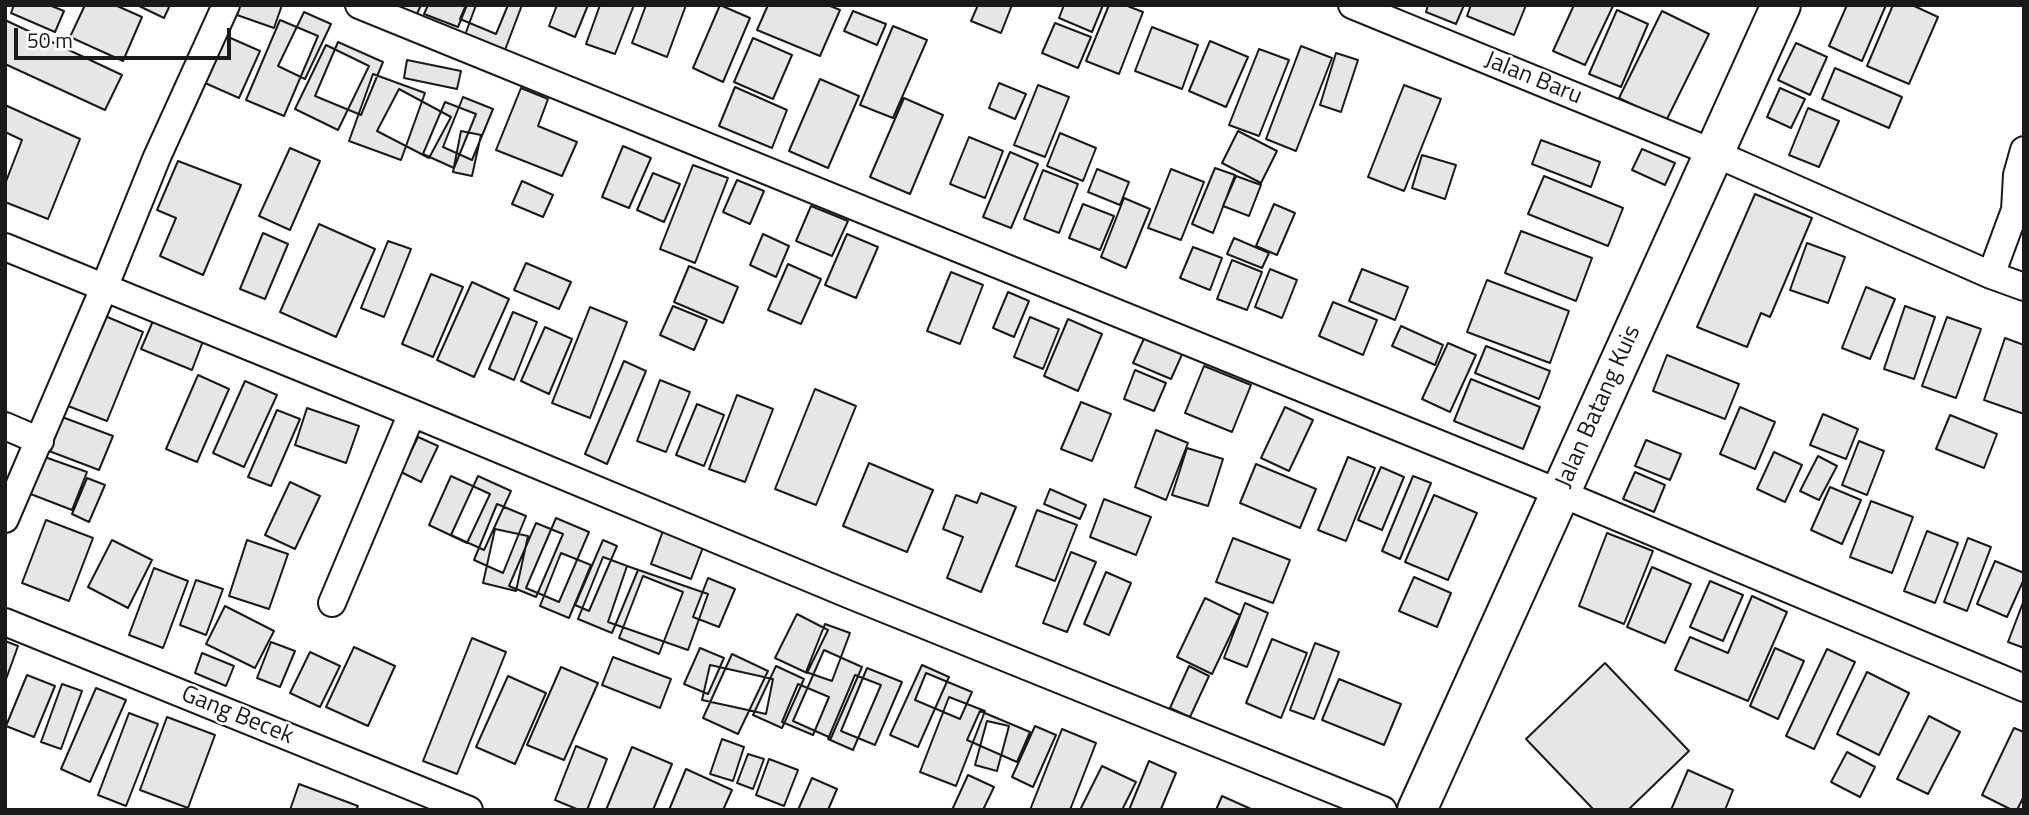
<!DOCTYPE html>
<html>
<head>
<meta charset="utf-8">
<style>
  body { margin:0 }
  #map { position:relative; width:2029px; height:815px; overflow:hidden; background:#fff; font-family:"Titillium Web",sans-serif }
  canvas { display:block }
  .frame { position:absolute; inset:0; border:7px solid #1a1a1a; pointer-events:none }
  .scale { position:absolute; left:14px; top:28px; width:217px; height:32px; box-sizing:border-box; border:4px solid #1a1a1a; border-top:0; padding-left:9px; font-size:21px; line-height:24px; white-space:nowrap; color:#1a1a1a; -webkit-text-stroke:5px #fff; paint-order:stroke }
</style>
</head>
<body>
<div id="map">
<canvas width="2029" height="815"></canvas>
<div class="frame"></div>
<div class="scale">50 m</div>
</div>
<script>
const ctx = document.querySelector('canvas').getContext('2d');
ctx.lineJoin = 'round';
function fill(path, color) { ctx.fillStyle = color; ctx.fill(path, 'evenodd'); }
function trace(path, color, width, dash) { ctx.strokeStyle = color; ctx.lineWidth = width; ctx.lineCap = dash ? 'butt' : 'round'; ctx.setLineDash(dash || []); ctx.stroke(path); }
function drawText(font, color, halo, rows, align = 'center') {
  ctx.font = font + ' "Titillium Web",sans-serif'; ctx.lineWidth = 5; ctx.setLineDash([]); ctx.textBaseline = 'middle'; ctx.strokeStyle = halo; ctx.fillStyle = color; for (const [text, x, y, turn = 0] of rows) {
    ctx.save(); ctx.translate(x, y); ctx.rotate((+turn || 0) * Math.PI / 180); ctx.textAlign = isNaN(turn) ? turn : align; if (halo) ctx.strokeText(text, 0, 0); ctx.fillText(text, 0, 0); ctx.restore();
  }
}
const building = new Path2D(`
  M 14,5 L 49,5 L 64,11 L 55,32 L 11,13 Z
  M 85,5 L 115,5 L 142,17 L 123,61 L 70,37 Z
  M 137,5 L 170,5 L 164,18 Z
  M 240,5 L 282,5 L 274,28 L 237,15 Z
  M 386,5 L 421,5 L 415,18 Z
  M 428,5 L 467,5 L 458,27 L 424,14 Z
  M 466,5 L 508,5 L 496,34 L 460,19 Z
  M 476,5 L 522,5 L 505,50 L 465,35 Z
  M 557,5 L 588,5 L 575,37 L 549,26 Z
  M 600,5 L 634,5 L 615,54 L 586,44 Z
  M 646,5 L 686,5 L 667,57 L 632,43 Z
  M 720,5 L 750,18 L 723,82 L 693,68 Z
  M 768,5 L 828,5 L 840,10 L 820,56 L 757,30 Z
  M 978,5 L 1012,5 L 1001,33 L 971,21 Z
  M 1064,5 L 1103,5 L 1092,32 L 1059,18 Z
  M 1109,5 L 1125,5 L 1143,12 L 1119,74 L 1086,61 Z
  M 1428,5 L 1464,5 L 1456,24 L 1426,12 Z
  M 1471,5 L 1526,5 L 1514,35 L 1467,16 Z
  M 1574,5 L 1613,6 L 1585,65 L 1553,51 Z
  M 1847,5 L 1886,5 L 1862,61 L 1829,46 Z
  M 1893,5 L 1912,5 L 1938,17 L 1909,84 L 1867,66 Z
  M 1617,10 L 1648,24 L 1621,87 L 1589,74 Z
  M 853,11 L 886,24 L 877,45 L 844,31 Z
  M 1662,11 L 1709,34 L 1666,121 L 1619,98 Z
  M 304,12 L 331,24 L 305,79 L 278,66 Z
  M 5,20 L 122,75 L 105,110 L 5,64 Z
  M 280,20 L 318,36 L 284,116 L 246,100 Z
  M 1055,23 L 1091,37 L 1078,68 L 1042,53 Z
  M 893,26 L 927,40 L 893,118 L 860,105 Z
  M 1152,27 L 1198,45 L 1182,89 L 1135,71 Z
  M 226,36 L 260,51 L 239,98 L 205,83 Z
  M 753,38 L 792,55 L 773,99 L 734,82 Z
  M 1210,41 L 1248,57 L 1226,107 L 1189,91 Z
  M 338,42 L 383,62 L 361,115 L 315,96 Z
  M 1796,43 L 1827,57 L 1810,95 L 1778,80 Z
  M 326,45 L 369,66 L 338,130 L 295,109 Z
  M 1301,46 L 1332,58 L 1296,151 L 1266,139 Z
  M 1259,49 L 1289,60 L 1259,136 L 1229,125 Z
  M 1336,53 L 1358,60 L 1341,112 L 1320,105 Z
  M 407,60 L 461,71 L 457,89 L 404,78 Z
  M 1835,68 L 1902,97 L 1889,128 L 1822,99 Z
  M 373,74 L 425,93 L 401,160 L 349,141 Z
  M 820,79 L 859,96 L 828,168 L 789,151 Z
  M 999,83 L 1026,94 L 1015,119 L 989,108 Z
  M 1038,85 L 1069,97 L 1045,157 L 1014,145 Z
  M 1404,85 L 1441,99 L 1404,191 L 1368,177 Z
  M 735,87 L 787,110 L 772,148 L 719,126 Z
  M 521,88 L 548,99 L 538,126 L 577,142 L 562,176 L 496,150 Z
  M 1780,88 L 1805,99 L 1791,128 L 1767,117 Z
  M 399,89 L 451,117 L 429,158 L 377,131 Z
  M 463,97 L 493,109 L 472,160 L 443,147 Z
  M 904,98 L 943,115 L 910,194 L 870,177 Z
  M 445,102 L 476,114 L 454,168 L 423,154 Z
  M 5,105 L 80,139 L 48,219 L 5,202 L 5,184 L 22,140 L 5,132 Z
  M 1808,108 L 1839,121 L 1819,167 L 1789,155 Z
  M 461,131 L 481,135 L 472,176 L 453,172 Z
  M 1238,131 L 1277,151 L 1261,183 L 1222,163 Z
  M 1060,133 L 1096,148 L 1083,181 L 1047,166 Z
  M 969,137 L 1003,151 L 985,198 L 950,184 Z
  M 1541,140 L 1600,162 L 1591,187 L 1532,164 Z
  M 623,146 L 651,158 L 629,208 L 602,197 Z
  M 290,148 L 320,161 L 290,230 L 259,216 Z
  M 1642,149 L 1675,163 L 1665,185 L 1632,170 Z
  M 1010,152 L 1038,164 L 1011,228 L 983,217 Z
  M 1422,155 L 1456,165 L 1445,199 L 1412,188 Z
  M 178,161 L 241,185 L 203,275 L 160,256 L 176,218 L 157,210 Z
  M 693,165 L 728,178 L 695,263 L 660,249 Z
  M 1215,168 L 1235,175 L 1213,233 L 1192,224 Z
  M 1097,169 L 1129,182 L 1120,205 L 1088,192 Z
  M 1171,169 L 1204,182 L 1181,240 L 1148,228 Z
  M 1043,170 L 1078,184 L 1059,233 L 1024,219 Z
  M 653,173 L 680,184 L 664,222 L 637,210 Z
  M 1236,176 L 1261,185 L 1249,216 L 1223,206 Z
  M 1544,176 L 1623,208 L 1608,246 L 1528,214 Z
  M 737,180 L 764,191 L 750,224 L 723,212 Z
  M 522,181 L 553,195 L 543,217 L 512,204 Z
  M 1755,194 L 1812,218 L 1770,317 L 1761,313 L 1747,347 L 1697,327 Z
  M 1124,198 L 1150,209 L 1126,268 L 1101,257 Z
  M 1083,204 L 1114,216 L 1100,250 L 1069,238 Z
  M 1274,204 L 1295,213 L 1277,255 L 1256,246 Z
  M 811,206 L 848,221 L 832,256 L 796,241 Z
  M 319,224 L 375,249 L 336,337 L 280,312 Z
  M 1521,231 L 1592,258 L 1576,301 L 1505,273 Z
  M 263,233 L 288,244 L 265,299 L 240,289 Z
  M 763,234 L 789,246 L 776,277 L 750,265 Z
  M 847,234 L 878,247 L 856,298 L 825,285 Z
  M 1234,238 L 1269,253 L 1262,268 L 1227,254 Z
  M 388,241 L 411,249 L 384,317 L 361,308 Z
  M 1807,243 L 1845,257 L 1828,303 L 1790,290 Z
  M 1193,247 L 1222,258 L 1210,290 L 1180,278 Z
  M 1232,260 L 1262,272 L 1247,310 L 1217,299 Z
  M 526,263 L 571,282 L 559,309 L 514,290 Z
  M 788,264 L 821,279 L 801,324 L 768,310 Z
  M 689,266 L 738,287 L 723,323 L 674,302 Z
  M 1270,269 L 1297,280 L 1282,318 L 1255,307 Z
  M 1362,269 L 1408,287 L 1395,320 L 1349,301 Z
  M 951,272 L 983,285 L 960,344 L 927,331 Z
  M 431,274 L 463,287 L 433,357 L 402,344 Z
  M 1487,280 L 1569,311 L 1550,363 L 1467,332 Z
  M 472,282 L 509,299 L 474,377 L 437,360 Z
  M 1866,287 L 1895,299 L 1870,359 L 1842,348 Z
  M 1008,292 L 1029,301 L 1014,337 L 993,328 Z
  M 1333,302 L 1377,320 L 1363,355 L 1319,336 Z
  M 673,306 L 707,320 L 694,350 L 660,335 Z
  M 1905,306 L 1935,317 L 1914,379 L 1884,369 Z
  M 590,307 L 627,322 L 590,418 L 552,403 Z
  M 513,312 L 537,322 L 514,380 L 489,369 Z
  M 105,316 L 143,332 L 107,421 L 68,406 Z
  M 1030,317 L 1059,329 L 1043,369 L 1014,357 Z
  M 1947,317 L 1981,329 L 1956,398 L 1922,386 Z
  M 1068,319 L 1102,334 L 1078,391 L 1044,376 Z
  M 153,321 L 203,341 L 192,370 L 141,349 Z
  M 1401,326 L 1443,345 L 1435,365 L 1392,346 Z
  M 545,327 L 572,339 L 549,394 L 521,381 Z
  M 1146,334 L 1184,350 L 1171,379 L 1133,363 Z
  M 2005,338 L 2024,345 L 2024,414 L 1984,400 Z
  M 1448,343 L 1476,355 L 1450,412 L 1422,399 Z
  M 1486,346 L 1550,371 L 1539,399 L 1475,373 Z
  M 1667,355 L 1739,384 L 1725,419 L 1653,391 Z
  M 624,361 L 646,371 L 607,464 L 585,454 Z
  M 1204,366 L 1251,385 L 1232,432 L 1185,413 Z
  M 1135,370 L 1166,383 L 1154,411 L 1124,399 Z
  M 198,375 L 229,389 L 197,462 L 166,449 Z
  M 1471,379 L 1540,407 L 1523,449 L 1454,421 Z
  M 660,380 L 690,392 L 666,452 L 637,441 Z
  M 245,381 L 277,395 L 244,467 L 213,453 Z
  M 815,389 L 856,406 L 816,505 L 775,489 Z
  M 737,395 L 773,409 L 745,482 L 709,469 Z
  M 1081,402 L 1111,414 L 1092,461 L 1061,449 Z
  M 697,404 L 724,415 L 704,466 L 676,455 Z
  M 1285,407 L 1313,420 L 1289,471 L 1261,458 Z
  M 1740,407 L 1775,422 L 1755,469 L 1720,454 Z
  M 307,408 L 359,426 L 346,463 L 295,445 Z
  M 277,410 L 300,419 L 271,486 L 248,477 Z
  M 1823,414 L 1858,429 L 1846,459 L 1810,445 Z
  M 1950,415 L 1997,434 L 1984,468 L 1936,449 Z
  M 62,417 L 113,436 L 99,470 L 49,451 Z
  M 1156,430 L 1188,443 L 1166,500 L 1135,487 Z
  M 418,437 L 438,446 L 421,482 L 401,472 Z
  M 1646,440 L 1681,454 L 1670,480 L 1635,466 Z
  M 1859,441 L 1884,451 L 1867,495 L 1842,485 Z
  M 1187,448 L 1223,459 L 1208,506 L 1172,495 Z
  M 1774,452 L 1802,465 L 1785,502 L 1757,489 Z
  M 42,456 L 87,472 L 72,510 L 28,493 Z
  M 1818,456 L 1837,466 L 1819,500 L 1800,491 Z
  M 1348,457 L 1375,468 L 1346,541 L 1318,530 Z
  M 869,463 L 933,490 L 907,552 L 843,526 Z
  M 1256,464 L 1316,489 L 1300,528 L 1240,503 Z
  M 1381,467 L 1404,477 L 1382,530 L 1358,520 Z
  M 1635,472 L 1665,485 L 1654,512 L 1623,499 Z
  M 451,476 L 490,494 L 467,543 L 429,525 Z
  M 478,476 L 511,491 L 484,550 L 451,535 Z
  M 1413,476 L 1431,483 L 1400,559 L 1382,551 Z
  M 87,478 L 105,485 L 89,522 L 72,514 Z
  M 290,482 L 320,496 L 295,549 L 265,535 Z
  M 1830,487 L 1861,500 L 1842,544 L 1811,530 Z
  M 1050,489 L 1086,505 L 1080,519 L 1044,504 Z
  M 981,493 L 1016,507 L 981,592 L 947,578 L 963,537 L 943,529 L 956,495 L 977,503 Z
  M 1434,495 L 1477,513 L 1448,580 L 1405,562 Z
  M 1104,499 L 1151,517 L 1136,555 L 1090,537 Z
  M 1871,501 L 1913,517 L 1892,573 L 1850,557 Z
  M 497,504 L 526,516 L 503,573 L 474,560 Z
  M 1037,510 L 1077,525 L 1055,581 L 1016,566 Z
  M 556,518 L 589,532 L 559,602 L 526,588 Z
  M 46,520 L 93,538 L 69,601 L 22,583 Z
  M 536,523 L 563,534 L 536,597 L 509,586 Z
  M 664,528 L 705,542 L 691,579 L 651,564 Z
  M 495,529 L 528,536 L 516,591 L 483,583 Z
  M 1927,531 L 1958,543 L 1935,603 L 1904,591 Z
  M 1607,533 L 1653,551 L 1624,624 L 1579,606 Z
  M 1233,538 L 1290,560 L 1273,603 L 1216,582 Z
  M 1968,538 L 1991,547 L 1967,611 L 1944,602 Z
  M 112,540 L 152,560 L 128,608 L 88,587 Z
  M 247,540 L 288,554 L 269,609 L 229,596 Z
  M 603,540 L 617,546 L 589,611 L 575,605 Z
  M 1071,552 L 1096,562 L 1067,632 L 1043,623 Z
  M 561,553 L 591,565 L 569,618 L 540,606 Z
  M 603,557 L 638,570 L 612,633 L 578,619 Z
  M 1995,561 L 2024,573 L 2024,579 L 2007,617 L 1977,604 Z
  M 627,566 L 708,594 L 688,650 L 608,622 Z
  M 1652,567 L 1691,584 L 1665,643 L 1627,627 Z
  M 154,568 L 188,581 L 163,648 L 129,635 Z
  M 1106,572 L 1131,583 L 1109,635 L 1084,624 Z
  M 643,576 L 683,592 L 659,654 L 619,638 Z
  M 1414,577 L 1451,593 L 1437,627 L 1399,611 Z
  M 708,578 L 735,589 L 719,627 L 693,617 Z
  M 196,580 L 223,589 L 206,635 L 180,625 Z
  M 1710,581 L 1743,595 L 1723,641 L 1690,627 Z
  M 1752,596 L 1787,612 L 1748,701 L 1675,670 L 1690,637 L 1728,653 Z
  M 1205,598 L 1240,615 L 1212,674 L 1177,657 Z
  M 2024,600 L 2024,648 L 2008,642 Z
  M 1245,603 L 1268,613 L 1247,667 L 1224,658 Z
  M 225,606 L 274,631 L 255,668 L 206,644 Z
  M 797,614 L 828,630 L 807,673 L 775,658 Z
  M 825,624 L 850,633 L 832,681 L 806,672 Z
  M 472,638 L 506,652 L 457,774 L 423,761 Z
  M 1272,639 L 1307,653 L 1281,718 L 1246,703 Z
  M 5,641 L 18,646 L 5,682 Z
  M 271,642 L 295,651 L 280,687 L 257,678 Z
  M 1315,643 L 1339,652 L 1314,719 L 1290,710 Z
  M 354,647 L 395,666 L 368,726 L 326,707 Z
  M 700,648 L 724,658 L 708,694 L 684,684 Z
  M 1775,648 L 1804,661 L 1778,719 L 1750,706 Z
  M 1827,649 L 1855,662 L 1814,749 L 1786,736 Z
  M 824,650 L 862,667 L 831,738 L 793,721 Z
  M 310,652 L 340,666 L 320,707 L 290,693 Z
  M 202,653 L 234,666 L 226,686 L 195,673 Z
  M 732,654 L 768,671 L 738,734 L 703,718 Z
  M 613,657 L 671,679 L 660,708 L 602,685 Z
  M 1605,663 L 1689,751 L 1628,810 L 1594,810 L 1526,739 Z
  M 710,665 L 773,679 L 766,714 L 702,700 Z
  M 922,665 L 949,677 L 918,747 L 890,735 Z
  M 776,666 L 804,679 L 782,728 L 753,715 Z
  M 1189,666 L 1209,676 L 1190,717 L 1170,708 Z
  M 561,667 L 598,683 L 564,760 L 527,745 Z
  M 867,668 L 902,682 L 875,745 L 841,731 Z
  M 1867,672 L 1909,693 L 1879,755 L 1837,734 Z
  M 926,673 L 972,692 L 960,719 L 915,700 Z
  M 27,675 L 55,686 L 34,737 L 6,726 Z
  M 855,675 L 881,685 L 853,750 L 828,739 Z
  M 508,676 L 546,693 L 515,764 L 476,747 Z
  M 1339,679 L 1401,704 L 1384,745 L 1322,720 Z
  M 62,684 L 82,691 L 61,749 L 41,742 Z
  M 798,684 L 829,697 L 813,735 L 782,722 Z
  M 96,688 L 126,700 L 90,782 L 61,769 Z
  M 949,697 L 985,711 L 956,786 L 920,772 Z
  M 980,711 L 1030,732 L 1017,762 L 967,740 Z
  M 129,713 L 158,724 L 126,806 L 98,795 Z
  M 1929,716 L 1960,732 L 1928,794 L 1897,779 Z
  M 167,717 L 215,735 L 188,808 L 140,790 Z
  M 987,721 L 1009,726 L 997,771 L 975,765 Z
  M 1035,726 L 1056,735 L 1033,787 L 1012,777 Z
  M 2014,728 L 2024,732 L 2024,796 L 2017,810 L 2012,810 L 1982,795 Z
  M 1062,729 L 1096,743 L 1070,810 L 1030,810 Z
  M 722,739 L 744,747 L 733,781 L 710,774 Z
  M 576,746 L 607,759 L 587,810 L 579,810 L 555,800 Z
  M 632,747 L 672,764 L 653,810 L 606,810 Z
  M 1847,752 L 1875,767 L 1860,797 L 1831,782 Z
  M 748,754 L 764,759 L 753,789 L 737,783 Z
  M 769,759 L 798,770 L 784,806 L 756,795 Z
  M 1149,761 L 1176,773 L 1161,809 L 1165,810 L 1129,810 Z
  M 1102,766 L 1136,782 L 1122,810 L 1080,810 Z
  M 686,769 L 732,790 L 723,810 L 669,810 Z
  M 1688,770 L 1733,790 L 1725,810 L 1671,810 Z
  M 968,775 L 994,787 L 983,810 L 952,810 Z
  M 812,778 L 837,789 L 828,810 L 798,810 Z
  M 299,784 L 358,806 L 356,810 L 290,810 Z
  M 1222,796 L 1251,809 L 1250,810 L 1216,810 Z`);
const street = new Path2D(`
  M 359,5 L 1560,493 L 2024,688
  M 1352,5 L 1714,153 L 1991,275 L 2024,287
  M 5,247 L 412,413 L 850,595 L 1383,810
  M 1991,275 L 2015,210 L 2017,175 L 2024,150
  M 5,426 L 40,441
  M 5,519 L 104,288 L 157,157 L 226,5
  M 332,603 L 412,413
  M 5,622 L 469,810`);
const primary = new Path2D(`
  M 1417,810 L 1781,5`);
const streetNames = [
  ["Jalan Baru",1533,79,22],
  ["Jalan Batang Kuis",1599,407,-66],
  ["Gang Becek",237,716,22]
];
fill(building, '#e6e6e6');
trace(building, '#1a1a1a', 2);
trace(street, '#1a1a1a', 30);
trace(primary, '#1a1a1a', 42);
trace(street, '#fff', 26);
trace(primary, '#fff', 38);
drawText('24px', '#1a1a1a', '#fff', streetNames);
</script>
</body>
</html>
